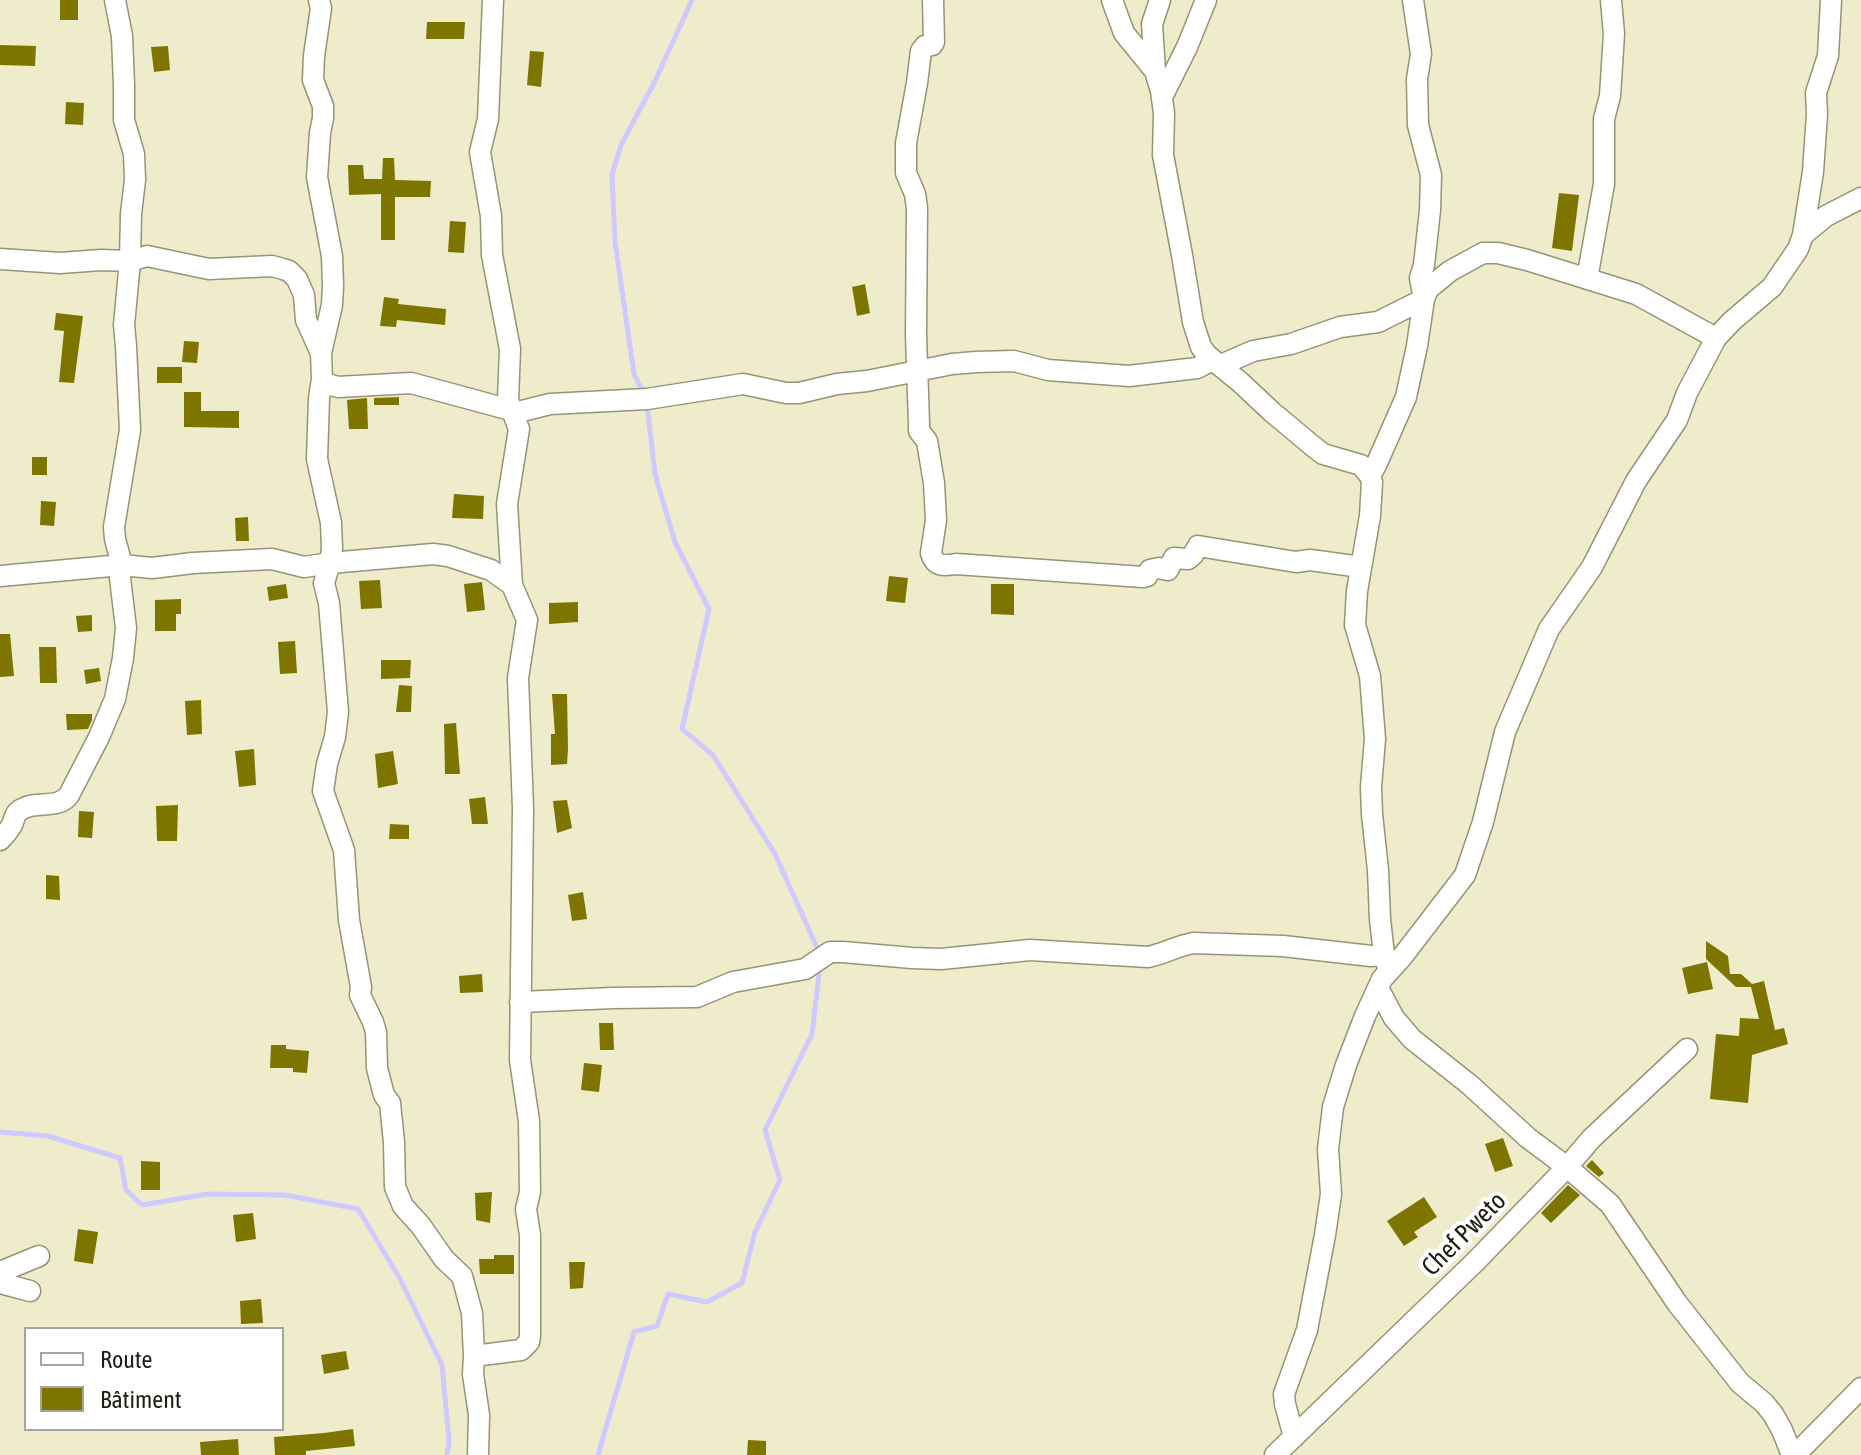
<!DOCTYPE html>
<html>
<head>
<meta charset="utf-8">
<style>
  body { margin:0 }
  #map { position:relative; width:1861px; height:1455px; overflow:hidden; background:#eeeccb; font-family:"Asap Condensed",sans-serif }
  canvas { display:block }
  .legend { position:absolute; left:24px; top:1327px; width:260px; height:104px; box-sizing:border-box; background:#fff; border:2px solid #a5a5a0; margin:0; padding:10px 14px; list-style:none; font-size:24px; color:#1e1d12 }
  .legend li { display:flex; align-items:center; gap:16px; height:40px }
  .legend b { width:40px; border:2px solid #a5a5a0 }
</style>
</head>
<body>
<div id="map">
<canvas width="1861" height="1455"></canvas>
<ul class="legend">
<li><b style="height:10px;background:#fff"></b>Route</li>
<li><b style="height:22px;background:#7d7500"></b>Bâtiment</li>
</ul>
</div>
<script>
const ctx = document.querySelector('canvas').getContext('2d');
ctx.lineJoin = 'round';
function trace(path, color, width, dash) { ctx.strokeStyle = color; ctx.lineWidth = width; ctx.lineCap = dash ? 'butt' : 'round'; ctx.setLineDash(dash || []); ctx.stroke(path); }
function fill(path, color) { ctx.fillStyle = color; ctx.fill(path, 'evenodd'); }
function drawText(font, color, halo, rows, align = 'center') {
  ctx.font = font + ' "Asap Condensed",sans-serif'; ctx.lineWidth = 8; ctx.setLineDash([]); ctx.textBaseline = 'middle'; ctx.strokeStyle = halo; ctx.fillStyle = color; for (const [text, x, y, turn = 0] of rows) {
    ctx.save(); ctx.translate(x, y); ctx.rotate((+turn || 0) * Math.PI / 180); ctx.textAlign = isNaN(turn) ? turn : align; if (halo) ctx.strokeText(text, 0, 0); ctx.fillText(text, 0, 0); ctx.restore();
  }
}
const stream = new Path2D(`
  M 644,394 L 634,374 L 615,242 L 612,175 L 621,145 L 655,81 L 692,0
  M 647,403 L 655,474 L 675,542 L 709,609 L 682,729 L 713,755 L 775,854 L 819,952
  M 0,1132 L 48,1136 L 120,1158 L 126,1190 L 142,1205 L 208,1194 L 285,1195 L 358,1209 L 400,1279 L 442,1365 L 449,1441 L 447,1455
  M 598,1455 L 634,1332 L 657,1326 L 668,1294 L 707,1302 L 742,1283 L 755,1232 L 780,1180 L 765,1130 L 812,1034 L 820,966`);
const building = new Path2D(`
  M 60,0 L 78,0 L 78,20 L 60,20 Z
  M 427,22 L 465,22 L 464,39 L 426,39 Z
  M 0,45 L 36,46 L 35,66 L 0,65 Z
  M 168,46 L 170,70 L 154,72 L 151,47 Z
  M 530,51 L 544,52 L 541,87 L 527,85 Z
  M 66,102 L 84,103 L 83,125 L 65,124 Z
  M 383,158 L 394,158 L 395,180 L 431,181 L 430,197 L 395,197 L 395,240 L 381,240 L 381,194 L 349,195 L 348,165 L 363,165 L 364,179 L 382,179 Z
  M 1559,193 L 1579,195 L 1572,251 L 1552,248 Z
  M 450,221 L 466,222 L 464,253 L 448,252 Z
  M 865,284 L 870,313 L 857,316 L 852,287 Z
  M 384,297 L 399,299 L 398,304 L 446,309 L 445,325 L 397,320 L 396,327 L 380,326 Z
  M 56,313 L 83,316 L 74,383 L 59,382 L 64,331 L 54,330 Z
  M 184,341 L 199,342 L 197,363 L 182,362 Z
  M 157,367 L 182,367 L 182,383 L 157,383 Z
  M 184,392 L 201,392 L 201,411 L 239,411 L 239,428 L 184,427 Z
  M 399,397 L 399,405 L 374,405 L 374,398 Z
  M 367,398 L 368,429 L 349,429 L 347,400 Z
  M 32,457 L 47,457 L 47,475 L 32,475 Z
  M 454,494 L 484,496 L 483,519 L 452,518 Z
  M 41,501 L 56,502 L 54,526 L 40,525 Z
  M 248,517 L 249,541 L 236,541 L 235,518 Z
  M 889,576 L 908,578 L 905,603 L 886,601 Z
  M 380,580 L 382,608 L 361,609 L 359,581 Z
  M 482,582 L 485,610 L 467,612 L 464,584 Z
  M 286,584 L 288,598 L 269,601 L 267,587 Z
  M 991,584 L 1014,584 L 1014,615 L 991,614 Z
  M 181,599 L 181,614 L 176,614 L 176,631 L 155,631 L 155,600 Z
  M 578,602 L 578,622 L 549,624 L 549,603 Z
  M 92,615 L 92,631 L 78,632 L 76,616 Z
  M 0,634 L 10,634 L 14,676 L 0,677 Z
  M 295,641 L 297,673 L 280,674 L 278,642 Z
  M 39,647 L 56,647 L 57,683 L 40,683 Z
  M 381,660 L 411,660 L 410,678 L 381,679 Z
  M 99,668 L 101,681 L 86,684 L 84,670 Z
  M 399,685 L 412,686 L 411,712 L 396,712 Z
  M 552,694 L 567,694 L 568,749 L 567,764 L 551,765 L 551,734 L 555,734 Z
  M 201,700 L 202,734 L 187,735 L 185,701 Z
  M 66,714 L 92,714 L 92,720 L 88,729 L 67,730 Z
  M 456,723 L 460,774 L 445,774 L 444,724 Z
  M 254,749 L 256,785 L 239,787 L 235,751 Z
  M 393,751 L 398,784 L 378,788 L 375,754 Z
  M 485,797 L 488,824 L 472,824 L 469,799 Z
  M 567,800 L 572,828 L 557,833 L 553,801 Z
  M 178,805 L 177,841 L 157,841 L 156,806 Z
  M 79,811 L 94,812 L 92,838 L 78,837 Z
  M 390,824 L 409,825 L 409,839 L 389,839 Z
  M 46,875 L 59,876 L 60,900 L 46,899 Z
  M 583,892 L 587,919 L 572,921 L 568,895 Z
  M 1706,941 L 1728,956 L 1730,974 L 1741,974 L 1752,984 L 1764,981 L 1775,1030 L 1784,1028 L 1788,1044 L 1752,1055 L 1748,1103 L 1710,1099 L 1716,1034 L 1739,1036 L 1740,1018 L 1759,1019 L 1751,987 L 1736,987 L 1706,959 Z
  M 1707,962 L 1713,989 L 1688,994 L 1682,968 Z
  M 482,974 L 483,992 L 460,993 L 459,976 Z
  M 599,1023 L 613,1023 L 614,1050 L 600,1050 Z
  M 271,1045 L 286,1045 L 286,1049 L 309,1051 L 307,1073 L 293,1072 L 293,1068 L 270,1068 Z
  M 584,1063 L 602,1065 L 599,1092 L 581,1090 Z
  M 1503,1138 L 1513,1166 L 1495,1172 L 1485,1144 Z
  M 1592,1160 L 1604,1173 L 1599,1177 L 1586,1166 Z
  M 141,1161 L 160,1162 L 160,1190 L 141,1190 Z
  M 1568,1185 L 1580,1195 L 1551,1223 L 1541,1213 Z
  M 492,1192 L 490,1223 L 476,1220 L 475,1193 Z
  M 1424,1197 L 1437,1217 L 1414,1232 L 1418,1237 L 1404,1246 L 1387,1221 Z
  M 253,1213 L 256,1239 L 236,1242 L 233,1215 Z
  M 78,1229 L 98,1232 L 93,1264 L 74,1261 Z
  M 494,1255 L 514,1255 L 514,1274 L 480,1274 L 479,1259 L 494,1259 Z
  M 569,1262 L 585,1262 L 583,1288 L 570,1289 Z
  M 261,1299 L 263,1323 L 241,1324 L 240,1301 Z
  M 346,1351 L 349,1369 L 324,1374 L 321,1355 Z
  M 353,1429 L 355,1446 L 306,1451 L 306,1455 L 275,1455 L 274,1437 L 324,1433 Z
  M 238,1439 L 239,1455 L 201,1455 L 200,1442 Z
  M 748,1440 L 766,1441 L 766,1455 L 747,1455 Z`);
const minor = new Path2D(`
  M 319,0 L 321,8 L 314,56 L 313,80 L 323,106 L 323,118 L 320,133 L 317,177 L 332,256 L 333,286 L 332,305 L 321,353 L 322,379 L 319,398 L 317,459 L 331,523 L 332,548 L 330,563 L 324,583 L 329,603 L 338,712 L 335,737 L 327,764 L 323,791 L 344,850 L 349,920 L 361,987 L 360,995 L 373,1022 L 376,1032 L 377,1068 L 384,1095 L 390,1103 L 394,1142 L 395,1187 L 403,1206 L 421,1226 L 444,1259 L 462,1276 L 472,1313 L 474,1356
  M 933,0 L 934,42 L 932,45 L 925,46 L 921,51 L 917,83 L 906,143 L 906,173 L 915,194 L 917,208 L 916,335 L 919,424 L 919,431 L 927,441 L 934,483 L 936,520 L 931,553 C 935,567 944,566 956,564 L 1143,577 L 1147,576 L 1150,570 L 1159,568 L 1168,570 L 1174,558 L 1188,559 L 1193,555 L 1198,546 L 1296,562 L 1310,560 L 1361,567
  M 1112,0 L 1124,33 L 1155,71 L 1161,91 L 1164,113 L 1163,155 L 1182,255 L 1193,322 L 1201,347 L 1207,355 L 1240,382 L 1272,412 L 1314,447 L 1323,454 L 1361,465 L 1370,476 L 1372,482 L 1370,516 L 1357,591 L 1355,625 L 1370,676 L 1375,739 L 1371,787 L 1372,814 L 1378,870 L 1380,919 L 1384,955 L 1389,971
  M 1155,71 L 1152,24 L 1160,0
  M 1162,97 L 1187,47 L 1206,0
  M 1803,235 L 1826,216 L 1861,198
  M 0,259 L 60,263 L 101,260 L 130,261 L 147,256 L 209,269 L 272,266 L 283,269 L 289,271 L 297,279 L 304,295 L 306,320 L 321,353
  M 1587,279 L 1604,184 L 1604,119 L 1610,96 L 1614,34 L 1611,0
  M 1221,365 L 1253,351 L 1291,344 L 1340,327 L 1378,322 L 1424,299 L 1428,289 L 1450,271 L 1483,253 L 1498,253 L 1527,260 L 1636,294 L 1716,338
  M 322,379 L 327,384 L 338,387 L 411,383 L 518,412 L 550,404 L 647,399 L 743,384 L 786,393 L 799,393 L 837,384 L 867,381 L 952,364 L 976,362 L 1014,361 L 1048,370 L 1129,376 L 1197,368 L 1213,360
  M 1370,476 L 1377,463 L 1406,397 L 1417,346 L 1424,299 L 1420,278 L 1424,265 L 1430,210 L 1431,175 L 1418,125 L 1417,79 L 1421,54 L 1413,0
  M 0,576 L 122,565 L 152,568 L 193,563 L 272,559 L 304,567 L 330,563 L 433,554 L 448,556 L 491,570 L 512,585
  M 0,840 C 4,836 9,830 12,825 C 15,818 14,813 22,809 C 37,800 58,810 69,795 L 99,737 L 115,699 L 123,658 L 126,628 L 120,578 L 122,565 L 115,539 L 114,527 L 130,430 L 126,346 L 124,325 L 130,261 L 131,214 L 135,180 L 134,154 L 124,120 L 124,85 L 122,36 L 115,0
  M 1378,988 L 1394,1018 L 1412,1039 L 1470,1085 L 1528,1138 L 1567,1167 L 1610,1204 L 1677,1303 L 1740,1383 L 1764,1403 L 1773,1414 L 1782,1430 L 1792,1455
  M 520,1002 L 613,998 L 697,997 L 733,982 L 805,969 L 830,952 L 843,952 L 912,958 L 941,959 L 1030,950 L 1148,957 C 1163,954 1177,946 1193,943 L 1283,946 L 1371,956 L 1384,955
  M 0,1272 L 39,1256
  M 0,1283 L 30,1291
  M 1294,1437 L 1285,1404 L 1284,1394 L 1307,1330 L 1325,1235 L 1331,1194 L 1328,1149 L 1333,1107 L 1346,1065 L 1365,1016 L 1382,979 L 1402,957 L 1465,875 L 1483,822 L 1505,732 L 1549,629 L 1592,567 L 1636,481 L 1677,420 L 1687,393 L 1716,338 L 1732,321 L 1772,287 L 1798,249 L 1803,235 L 1813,172 L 1817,114 L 1816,93 L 1828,56 L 1831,0
  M 478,1455 L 479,1415 L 473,1374 L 474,1356 L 521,1350 L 529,1342 L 530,1336 L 530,1235 L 526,1209 L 530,1192 L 529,1121 L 520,1060 L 523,808 L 518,678 L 527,620 L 512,585 L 507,504 L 519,429 L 508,400 L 510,349 L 492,255 L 491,216 L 480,152 L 488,119 L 493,0
  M 1275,1455 L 1475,1262 L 1567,1167 L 1592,1138 L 1687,1049
  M 1795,1455 L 1861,1388`);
const streetNames = [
  ["Chef Pweto",1464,1234,-45]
];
trace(stream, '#cecafd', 5);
fill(building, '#7d7500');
trace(minor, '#969475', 23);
trace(minor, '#fff', 20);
drawText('26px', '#1e1d12', '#fff', streetNames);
</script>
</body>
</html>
